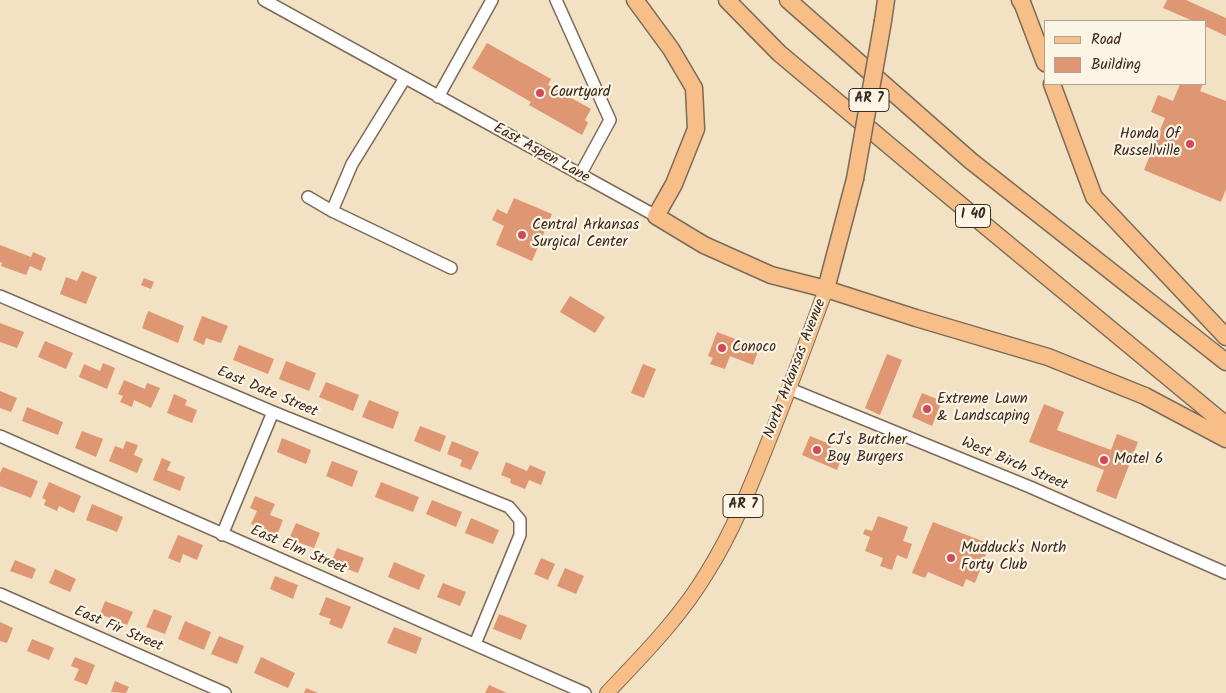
<!DOCTYPE html>
<html>
<head>
<meta charset="utf-8">
<style>
  body { margin:0 }
  #map { position:relative; width:1226px; height:693px; overflow:hidden; background:#f3e1c4; font-family:Kalam,sans-serif }
  canvas { display:block }
  .legend { position:absolute; left:1044px; top:20px; width:162px; height:65px; box-sizing:border-box; background:#fcf5e5; border:1px solid #afa495; margin:0; padding:6px 9px; list-style:none; font-size:15px; color:#3b2a1e }
  .legend li { display:flex; align-items:center; gap:10px; height:25px }
  .legend b { width:25px; border:1px solid #afa495 }
</style>
</head>
<body>
<div id="map">
<canvas width="1226" height="693"></canvas>
<ul class="legend">
<li><b style="height:6px;background:#f7be87"></b>Road</li>
<li><b style="height:14px;background:#df9672"></b>Building</li>
</ul>
</div>
<script>
const ctx = document.querySelector('canvas').getContext('2d');
ctx.lineJoin = 'round';
function fill(path, color) { ctx.fillStyle = color; ctx.fill(path, 'evenodd'); }
function trace(path, color, width, dash) { ctx.strokeStyle = color; ctx.lineWidth = width; ctx.lineCap = dash ? 'butt' : 'round'; ctx.setLineDash(dash || []); ctx.stroke(path); }
function drawText(font, color, halo, rows, align = 'center') {
  ctx.font = font + ' Kalam,sans-serif'; ctx.lineWidth = 4.5; ctx.setLineDash([]); ctx.textBaseline = 'middle'; ctx.strokeStyle = halo; ctx.fillStyle = color; for (const [text, x, y, turn = 0] of rows) {
    ctx.save(); ctx.translate(x, y); ctx.rotate((+turn || 0) * Math.PI / 180); ctx.textAlign = isNaN(turn) ? turn : align; if (halo) ctx.strokeText(text, 0, 0); ctx.fillText(text, 0, 0); ctx.restore();
  }
}
const building = new Path2D(`
  M 1167,0 L 1186,0 L 1226,18 L 1226,36 L 1205,26 L 1205,21 L 1193,21 L 1163,8 Z
  M 487,43 L 551,79 L 548,85 L 591,109 L 585,120 L 588,123 L 582,135 L 529,105 L 531,102 L 472,68 Z
  M 1180,84 L 1203,84 L 1200,91 L 1226,101 L 1226,189 L 1221,202 L 1144,170 L 1165,118 L 1151,112 L 1158,95 L 1173,101 Z
  M 514,198 L 552,214 L 532,261 L 496,245 L 504,226 L 492,220 L 497,209 L 507,214 Z
  M 0,245 L 31,257 L 33,252 L 46,258 L 41,271 L 30,266 L 26,275 L 1,266 L 2,263 L 0,262 Z
  M 82,271 L 97,277 L 86,304 L 60,294 L 66,277 L 77,281 Z
  M 144,278 L 154,282 L 151,289 L 141,285 Z
  M 570,296 L 605,317 L 595,333 L 560,312 Z
  M 148,311 L 184,326 L 178,343 L 142,328 Z
  M 202,316 L 228,326 L 221,343 L 206,338 L 204,345 L 193,340 Z
  M 0,323 L 24,332 L 17,348 L 0,342 Z
  M 717,332 L 759,348 L 753,365 L 730,356 L 725,369 L 710,364 L 713,358 L 708,356 Z
  M 45,341 L 73,353 L 66,369 L 38,357 Z
  M 239,345 L 274,359 L 268,374 L 233,360 Z
  M 887,354 L 902,360 L 880,415 L 865,408 Z
  M 286,361 L 316,373 L 309,391 L 279,379 Z
  M 103,363 L 115,368 L 107,389 L 79,377 L 84,364 L 100,371 Z
  M 643,364 L 656,369 L 644,398 L 631,393 Z
  M 124,380 L 145,389 L 147,383 L 160,388 L 151,408 L 134,400 L 132,407 L 120,402 L 123,396 L 118,394 Z
  M 326,382 L 359,395 L 353,411 L 319,397 Z
  M 0,391 L 17,398 L 11,412 L 0,408 Z
  M 922,393 L 942,401 L 932,426 L 912,417 Z
  M 174,394 L 187,400 L 185,405 L 197,410 L 192,423 L 167,413 Z
  M 369,400 L 399,412 L 393,429 L 362,417 Z
  M 1044,404 L 1064,412 L 1057,430 L 1111,450 L 1117,434 L 1138,442 L 1116,499 L 1096,491 L 1104,470 L 1029,442 Z
  M 27,407 L 63,422 L 58,435 L 22,421 Z
  M 420,426 L 446,436 L 440,452 L 414,441 Z
  M 82,431 L 103,439 L 96,457 L 75,448 Z
  M 810,436 L 832,445 L 828,454 L 841,460 L 837,470 L 802,455 Z
  M 282,438 L 311,450 L 306,464 L 277,452 Z
  M 126,441 L 138,445 L 134,455 L 143,459 L 137,473 L 109,461 L 115,446 L 123,449 Z
  M 452,441 L 479,452 L 471,470 L 460,466 L 462,460 L 447,454 Z
  M 162,458 L 171,462 L 167,470 L 185,477 L 180,491 L 153,480 Z
  M 332,461 L 358,471 L 352,487 L 326,476 Z
  M 506,462 L 527,471 L 530,465 L 546,472 L 541,485 L 529,480 L 525,489 L 510,483 L 511,479 L 501,475 Z
  M 3,467 L 38,481 L 31,498 L 0,486 L 0,473 Z
  M 49,482 L 81,496 L 74,513 L 59,506 L 57,511 L 44,505 L 46,500 L 42,498 Z
  M 381,482 L 419,497 L 413,512 L 375,497 Z
  M 255,496 L 275,504 L 270,515 L 283,520 L 277,535 L 251,524 L 257,511 L 250,508 Z
  M 432,500 L 462,512 L 456,527 L 426,514 Z
  M 92,504 L 123,517 L 117,532 L 86,520 Z
  M 878,516 L 908,527 L 903,541 L 912,544 L 907,559 L 897,555 L 892,570 L 880,566 L 883,558 L 865,551 L 870,537 L 863,534 L 865,529 L 872,531 Z
  M 471,518 L 499,530 L 493,544 L 465,533 Z
  M 933,522 L 990,544 L 975,583 L 966,579 L 963,587 L 928,572 L 925,578 L 912,573 Z
  M 296,523 L 320,533 L 314,548 L 289,539 Z
  M 178,535 L 203,545 L 197,560 L 183,554 L 180,563 L 168,558 Z
  M 337,548 L 364,558 L 358,573 L 331,563 Z
  M 541,558 L 555,564 L 548,580 L 534,574 Z
  M 15,560 L 36,569 L 32,579 L 10,571 Z
  M 394,562 L 425,575 L 419,590 L 388,577 Z
  M 565,568 L 584,576 L 576,594 L 557,586 Z
  M 55,569 L 76,579 L 70,592 L 49,583 Z
  M 275,576 L 298,585 L 293,599 L 270,589 Z
  M 443,583 L 466,592 L 460,606 L 437,597 Z
  M 326,597 L 351,607 L 342,629 L 329,624 L 331,619 L 319,615 Z
  M 105,601 L 133,612 L 127,625 L 100,614 Z
  M 154,609 L 172,616 L 165,634 L 146,627 Z
  M 499,614 L 527,625 L 521,640 L 493,629 Z
  M 185,621 L 211,632 L 204,650 L 178,639 Z
  M 0,622 L 13,628 L 7,643 L 0,641 Z
  M 394,627 L 422,638 L 416,654 L 387,643 Z
  M 219,636 L 244,646 L 237,664 L 211,654 Z
  M 32,639 L 54,648 L 49,660 L 27,651 Z
  M 75,657 L 95,665 L 87,685 L 74,680 L 79,669 L 71,666 Z
  M 261,657 L 295,673 L 288,688 L 254,673 Z
  M 115,681 L 129,687 L 126,693 L 111,692 Z
  M 489,685 L 507,693 L 485,693 Z
  M 306,688 L 318,693 L 304,693 Z`);
const minor = new Path2D(`
  M 264,0 L 656,216
  M 556,0 L 610,120 L 580,175
  M 438,97 L 492,0
  M 308,197 L 332,211 L 451,268
  M 332,211 L 352,164 L 405,78
  M 0,296 L 273,412 L 509,507 L 520,520 L 520,535 L 475,644
  M 790,389 L 1030,487 L 1226,573
  M 0,436 L 585,693
  M 222,535 L 273,412
  M 0,594 L 225,693`);
const major = new Path2D(`
  M 607,693 C 643,655 681,617 708,571 C 733,531 750,488 767,445 C 788,393 807,341 826,289`);
const highway = new Path2D(`
  M 635,0 L 671,49 L 694,88 L 696,129 L 674,184 L 656,216 L 704,245 L 771,275 L 826,289 L 916,318 L 1048,357 L 1145,396 L 1226,439
  M 727,0 L 779,53 L 935,184 L 1226,425
  M 788,0 L 971,161 L 1226,362
  M 1020,0 L 1023,5 L 1045,63
  M 883,21 L 886,0
  M 1052,84 L 1094,197 L 1226,337
  M 826,289 L 855,179`);
const highwayBridge = new Path2D(`
  M 855,179 L 883,21`);
const markers = [
  [540,93,5,"#d1495b"],
  [1190,144,5,"#d1495b"],
  [522,235,5,"#d1495b"],
  [722,348,5,"#d1495b"],
  [927,409,5,"#d1495b"],
  [817,450,5,"#d1495b"],
  [1104,460,5,"#d1495b"],
  [951,558,5,"#d1495b"]
];
const shields = [
  [869,100,40],
  [973,216,35],
  [743,506,40]
];
const shieldNames = [
  ["AR 7",869,100],
  ["I 40",973,216],
  ["AR 7",743,506]
];
const poiNames = [
  ["Courtyard",550,93],
  ["Honda Of",1180,135,"right"],
  ["Russellville",1180,152,"right"],
  ["Central Arkansas",532,226],
  ["Surgical Center",532,243],
  ["Conoco",732,348],
  ["Extreme Lawn",937,400],
  ["& Landscaping",937,417],
  ["CJ's Butcher",827,441],
  ["Boy Burgers",827,458],
  ["Motel 6",1114,460],
  ["Mudduck's North",961,549],
  ["Forty Club",961,566]
];
const streetNames = [
  ["East Aspen Lane",541,154,29],
  ["North Arkansas Avenue",796,369,-69],
  ["East Date Street",267,393,23],
  ["West Birch Street",1014,465,23],
  ["East Elm Street",298,551,23],
  ["East Fir Street",118,630,23]
];
fill(building, '#df9672');
trace(minor, '#7b6a58', 14);
trace(major, '#7b6a58', 16);
trace(highway, '#7b6a58', 19);
trace(minor, '#fff', 11);
trace(major, '#f7be87', 14);
trace(highway, '#f7be87', 16);
trace(highwayBridge, '#7b6a58', 19, []);
trace(highwayBridge, '#f7be87', 16);
for (const [x, y, r, color] of markers) { const dot = new Path2D(); dot.arc(x, y, r, 0, 2 * Math.PI); ctx.fillStyle = color; ctx.fill(dot); trace(dot, '#fcf5e5', 2); }
for (const [x, y, w] of shields) { const box = new Path2D(); box.roundRect(x - w / 2, y - 11.5, w, 23, 4); ctx.fillStyle = '#fcf5e5'; ctx.fill(box); trace(box, '#3b2a1e', 1); }
drawText('bold 14px', '#3b2a1e', null, shieldNames);
drawText('15px', '#3b2a1e', '#fcf5e5', poiNames, 'left');
drawText('15px', '#3b2a1e', '#fcf5e5', streetNames);
</script>
</body>
</html>
